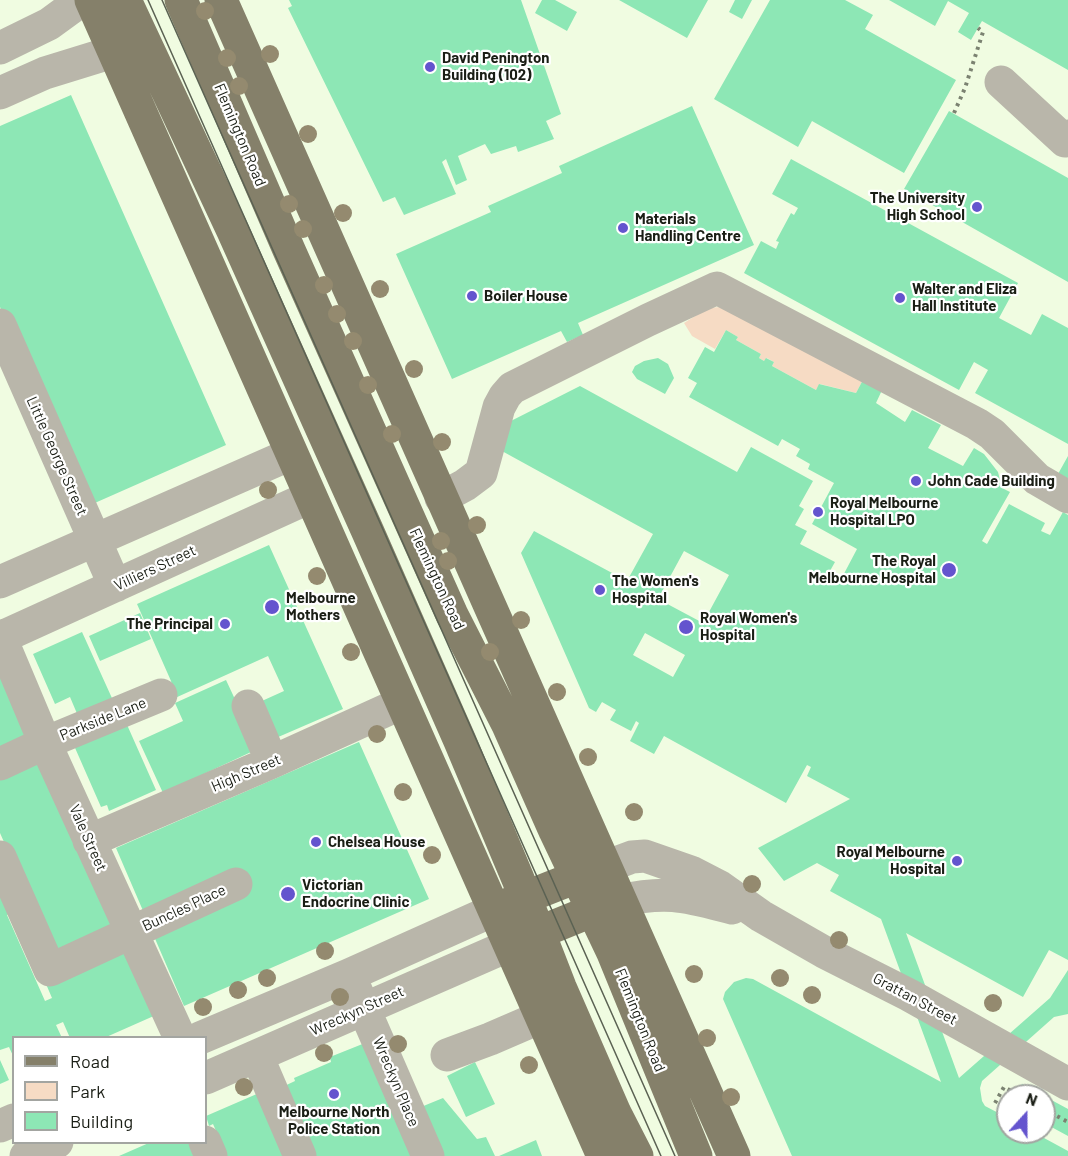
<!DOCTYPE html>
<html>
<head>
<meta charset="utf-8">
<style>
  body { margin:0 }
  #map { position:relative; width:1068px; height:1156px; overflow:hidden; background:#f0fce1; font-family:Barlow,sans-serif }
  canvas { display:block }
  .legend { position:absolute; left:12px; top:1036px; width:195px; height:108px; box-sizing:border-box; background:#fff; border:2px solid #a3a5a1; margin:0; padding:8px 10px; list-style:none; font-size:18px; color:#1a1e15 }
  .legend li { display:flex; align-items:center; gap:12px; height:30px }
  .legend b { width:30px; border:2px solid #a3a5a1 }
  .north { position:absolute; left:996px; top:1084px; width:60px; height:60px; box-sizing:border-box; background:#fff; border:2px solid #a3a5a1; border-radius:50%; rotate:21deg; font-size:16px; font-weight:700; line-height:24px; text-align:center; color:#1a1e15 }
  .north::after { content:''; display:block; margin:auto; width:21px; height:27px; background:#6454ce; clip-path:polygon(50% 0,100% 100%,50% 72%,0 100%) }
</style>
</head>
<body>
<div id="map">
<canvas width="1068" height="1156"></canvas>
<ul class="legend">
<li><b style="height:8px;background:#85806a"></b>Road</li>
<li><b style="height:16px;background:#f6dbc4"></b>Park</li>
<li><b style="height:16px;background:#8de7b5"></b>Building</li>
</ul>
<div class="north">N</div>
</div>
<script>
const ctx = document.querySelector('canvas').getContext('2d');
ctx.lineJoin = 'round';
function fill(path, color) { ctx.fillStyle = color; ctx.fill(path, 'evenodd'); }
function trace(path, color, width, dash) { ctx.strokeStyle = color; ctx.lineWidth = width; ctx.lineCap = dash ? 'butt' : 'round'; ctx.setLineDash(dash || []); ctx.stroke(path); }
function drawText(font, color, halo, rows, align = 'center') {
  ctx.font = font + ' Barlow,sans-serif'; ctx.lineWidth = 4.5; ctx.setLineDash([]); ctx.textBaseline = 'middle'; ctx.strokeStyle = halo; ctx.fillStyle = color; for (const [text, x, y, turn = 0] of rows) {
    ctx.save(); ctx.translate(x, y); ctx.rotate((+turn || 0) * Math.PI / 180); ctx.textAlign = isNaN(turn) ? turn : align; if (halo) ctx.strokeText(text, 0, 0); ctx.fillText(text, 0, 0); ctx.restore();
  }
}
const green = new Path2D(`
  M 720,307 L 864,378 L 856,393 L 820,384 L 816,390 L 772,366 L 774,362 L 767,358 L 764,361 L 759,358 L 761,354 L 736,340 L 738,337 L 726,330 L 715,349 L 692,336 L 684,323 L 708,308 Z`);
const building = new Path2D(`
  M 289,0 L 521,0 L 561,114 L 546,121 L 554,139 L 518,152 L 516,146 L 491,154 L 485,144 L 458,156 L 467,180 L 456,185 L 446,159 L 442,162 L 456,194 L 404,215 L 395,197 L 383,202 L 288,8 L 292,6 Z
  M 542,0 L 555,0 L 577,12 L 567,31 L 535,13 Z
  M 619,0 L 708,0 L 687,38 Z
  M 735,0 L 752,0 L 742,19 L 729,12 Z
  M 770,0 L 845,0 L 873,15 L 865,29 L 956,80 L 904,173 L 812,121 L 798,147 L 714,99 Z
  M 889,0 L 1068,0 L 1068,70 L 982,21 L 971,40 L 958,32 L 969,13 L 948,1 L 935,26 Z
  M 71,95 L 226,445 L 88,506 L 0,307 L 0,126 Z
  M 692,106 L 754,245 L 578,323 L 583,335 L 567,342 L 561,331 L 452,379 L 396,254 L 491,212 L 488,206 L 562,173 L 559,166 Z
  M 949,111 L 1068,178 L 1068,282 L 904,189 Z
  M 791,159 L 1018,283 L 999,318 L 1031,335 L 1042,314 L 1068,328 L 1068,444 L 975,393 L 988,370 L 974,362 L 959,390 L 744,273 L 761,241 L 776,249 L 779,242 L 776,241 L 791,213 L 794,215 L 798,208 L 772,194 Z
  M 726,330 L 738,337 L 736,340 L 761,354 L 759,358 L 764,361 L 766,358 L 774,362 L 772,366 L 816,390 L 819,384 L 856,393 L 864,378 L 883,388 L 876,403 L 905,422 L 912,410 L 941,425 L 928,448 L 963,466 L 974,448 L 984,454 L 998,472 L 1002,488 L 1010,492 L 982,541 L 987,544 L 1009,504 L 1045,523 L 1041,531 L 1050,535 L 1063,512 L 1068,515 L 1068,960 L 1049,950 L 1023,997 L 906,933 L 959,1078 L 1050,998 L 1068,970 L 1068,1014 L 1054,1017 L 982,1081 L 980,1088 L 982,1101 L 985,1106 L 1008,1118 L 1008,1132 L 1033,1132 L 1068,1151 L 1068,1156 L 792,1156 L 723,999 L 725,992 L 734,982 L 746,978 L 753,979 L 941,1082 L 881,919 L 830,891 L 839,875 L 817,863 L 784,881 L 758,848 L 850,799 L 807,776 L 811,767 L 807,765 L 786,803 L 664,736 L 654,754 L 630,741 L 639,723 L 636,721 L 631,731 L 610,720 L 616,710 L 602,702 L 596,712 L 589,708 L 521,553 L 534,531 L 627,581 L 653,534 L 491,445 L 501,426 L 580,386 L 737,472 L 751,447 L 813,481 L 799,506 L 804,509 L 795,525 L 807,531 L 800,544 L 835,562 L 826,578 L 838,585 L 857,549 L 812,524 L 834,483 L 808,469 L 810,464 L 796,456 L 800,449 L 782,439 L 778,446 L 689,397 L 697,383 L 688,378 L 705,347 L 714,352 ZM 684,551 L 729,575 L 703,623 L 658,599 ZM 645,633 L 685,655 L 673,677 L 633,655 Z
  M 658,358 L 668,364 L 674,378 L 665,394 L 637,379 L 632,372 L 635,366 L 644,361 Z
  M 1068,456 L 1068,480 L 1058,474 Z
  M 269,545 L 343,709 L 269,741 L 253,705 L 284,691 L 268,656 L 175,698 L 171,681 L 137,604 Z
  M 140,613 L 151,639 L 100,661 L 89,636 Z
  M 82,632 L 116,707 L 81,723 L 70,697 L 55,704 L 33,654 Z
  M 0,665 L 34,742 L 0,758 Z
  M 226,680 L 240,710 L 264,746 L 163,793 L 139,741 L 183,721 L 175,703 Z
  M 124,718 L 156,790 L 109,811 L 107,805 L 101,807 L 72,741 Z
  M 359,742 L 429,899 L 184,1006 L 116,848 Z
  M 29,759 L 44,764 L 117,929 L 55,957 L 0,833 L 0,772 Z
  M 0,860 L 21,908 L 7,915 L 45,1001 L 52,998 L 43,977 L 123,942 L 156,1015 L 104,1038 L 70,1038 L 63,1022 L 56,1025 L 62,1038 L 14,1038 L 14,1058 L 9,1047 L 0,1050 Z
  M 365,1043 L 414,1156 L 304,1156 L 278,1089 L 295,1081 L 294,1078 L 331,1062 L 330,1057 Z
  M 0,1060 L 9,1080 L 0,1084 Z
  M 475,1062 L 495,1104 L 466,1117 L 447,1076 Z
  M 1022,1084 L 1068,1109 L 1068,1136 L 1044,1123 L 1044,1096 L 1016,1096 Z
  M 266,1090 L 294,1156 L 227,1156 L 213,1124 L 209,1126 L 206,1116 Z
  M 443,1098 L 477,1139 L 486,1137 L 495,1156 L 443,1156 L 421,1107 Z
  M 536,1140 L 542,1156 L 499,1156 Z
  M 151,1142 L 191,1142 L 197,1156 L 119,1156 Z`);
const path = new Path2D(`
  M 954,113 L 965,88 L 983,32 L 978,28
  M 995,1103 L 1004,1087 L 1017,1094
  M 1044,1109 L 1068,1122`);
const minor = new Path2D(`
  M 0,48 L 49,24 L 82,0
  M 1001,82 L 1065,141 L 1068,136
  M 0,93 L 45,73 L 113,52
  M 0,325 L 115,586
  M 441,498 L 465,485 L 481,473 L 499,407 L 505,396 L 512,388 L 648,320 L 717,288 L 977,424 L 992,434 L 1037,479 L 1068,497
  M 0,582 L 291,454
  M 0,636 L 45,743 L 180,1038
  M 0,638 L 310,497
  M 248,706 L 272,762
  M 0,764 L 45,743 L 161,695
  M 89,841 L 272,762 L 402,703
  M 0,857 L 50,970 L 236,884
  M 605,867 L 632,857 L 645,856 L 691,872 L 720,887 L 761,916 L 824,952 L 909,995 L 1068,1084
  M 619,901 C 668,890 685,896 732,908
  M 355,988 L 428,1156
  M 200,1038 L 349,975 L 494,910
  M 447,1055 L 490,1039 L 541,1017
  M 257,1056 L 300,1156
  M 206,1078 L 510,945
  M 0,1126 L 14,1120
  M 205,1142 L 211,1156
  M 26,1156 L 57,1142`);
const major = new Path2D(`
  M 91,0 L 603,1156
  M 125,0 L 233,231 L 368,532 L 460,741 L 518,879 L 560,987 L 615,1113 L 637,1156
  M 181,0 L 289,250 L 452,615 L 508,725 L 555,831 L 613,953 L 696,1156
  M 221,0 L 734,1156
  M 506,905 L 597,869
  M 518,941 L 614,902`);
const tram = new Path2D(`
  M 148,0 L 661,1156
  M 162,0 L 675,1156`);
const trees = [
  [205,11],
  [270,54],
  [227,58],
  [239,86],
  [308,134],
  [289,204],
  [343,213],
  [303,229],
  [324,285],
  [380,289],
  [337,314],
  [353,341],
  [414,369],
  [368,385],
  [392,434],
  [442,442],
  [268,490],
  [477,525],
  [441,541],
  [448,561],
  [317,576],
  [521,620],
  [351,652],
  [490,652],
  [557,692],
  [377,734],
  [588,757],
  [403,792],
  [634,812],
  [432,855],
  [752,884],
  [839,940],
  [325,951],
  [694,974],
  [267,978],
  [780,978],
  [238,990],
  [812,995],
  [340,997],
  [993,1003],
  [203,1007],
  [707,1038],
  [398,1044],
  [324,1053],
  [529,1065],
  [244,1087],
  [731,1097]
];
const markers = [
  [430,67,6,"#6454ce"],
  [977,207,6,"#6454ce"],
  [623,228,6,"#6454ce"],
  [472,296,6,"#6454ce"],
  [900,298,6,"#6454ce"],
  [916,481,6,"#6454ce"],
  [818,512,6,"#6454ce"],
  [949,570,8,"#6454ce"],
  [600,590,6,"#6454ce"],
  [272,607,8,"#6454ce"],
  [225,624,6,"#6454ce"],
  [686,627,8,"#6454ce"],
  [316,842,6,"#6454ce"],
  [957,861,6,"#6454ce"],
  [288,894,8,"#6454ce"],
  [334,1094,6,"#6454ce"]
];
const poiNames = [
  ["David Penington",442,58],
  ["Building (102)",442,75],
  ["The University",965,198,"right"],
  ["High School",965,215,"right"],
  ["Materials",635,219],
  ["Handling Centre",635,236],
  ["Walter and Eliza",912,289],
  ["Hall Institute",912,306],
  ["Boiler House",484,296],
  ["John Cade Building",928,481],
  ["Royal Melbourne",830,503],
  ["Hospital LPO",830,520],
  ["The Royal",936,561,"right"],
  ["Melbourne Hospital",936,578,"right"],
  ["The Women's",612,581],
  ["Hospital",612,598],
  ["Melbourne",286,598],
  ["Mothers",286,615],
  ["Royal Women's",700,618],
  ["Hospital",700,635],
  ["The Principal",213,624,"right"],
  ["Chelsea House",328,842],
  ["Royal Melbourne",945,852,"right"],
  ["Hospital",945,869,"right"],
  ["Victorian",302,885],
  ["Endocrine Clinic",302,902],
  ["Melbourne North",334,1112,"center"],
  ["Police Station",334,1129,"center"]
];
const streetNames = [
  ["Flemington Road",240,135,67],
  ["Little George Street",57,456,66],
  ["Villiers Street",155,568,-25],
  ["Flemington Road",437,579,65],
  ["Parkside Lane",103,719,-22],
  ["High Street",246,773,-23],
  ["Vale Street",88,838,66],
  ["Buncles Place",184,908,-25],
  ["Grattan Street",915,999,28],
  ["Wreckyn Street",357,1011,-24],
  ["Flemington Road",640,1020,68],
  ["Wreckyn Place",396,1082,67]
];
fill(green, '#f6dbc4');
fill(building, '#8de7b5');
trace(path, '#7b8271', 4, [3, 4.5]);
trace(minor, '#b9b6aa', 33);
trace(major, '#85806a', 33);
trace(tram, '#5b6253', 1.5);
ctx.fillStyle = '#948a6f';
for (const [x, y] of trees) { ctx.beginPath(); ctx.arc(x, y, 9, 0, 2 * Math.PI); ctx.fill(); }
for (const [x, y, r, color] of markers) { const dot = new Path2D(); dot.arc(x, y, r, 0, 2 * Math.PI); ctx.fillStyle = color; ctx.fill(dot); trace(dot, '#fff', 2); }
drawText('bold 15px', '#1a1e15', '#fff', poiNames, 'left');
drawText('15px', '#1a1e15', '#fff', streetNames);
</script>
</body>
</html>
